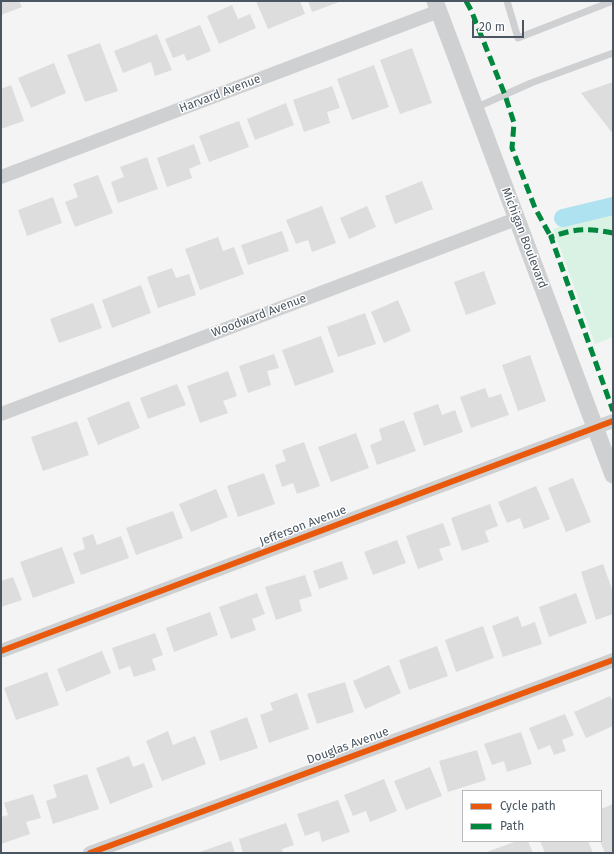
<!DOCTYPE html>
<html>
<head>
<meta charset="utf-8">
<style>
  body { margin:0 }
  #map { position:relative; width:614px; height:854px; overflow:hidden; background:#f4f4f4; font-family:"Fira Sans",sans-serif }
  canvas { display:block }
  .frame { position:absolute; inset:0; border:2px solid #4a5661; pointer-events:none }
  .legend { position:absolute; left:462px; top:790px; width:140px; height:52px; box-sizing:border-box; background:#fff; border:1px solid #b7bbc0; margin:0; padding:5px 7px; list-style:none; font-size:12px; color:#4a5661 }
  .legend li { display:flex; align-items:center; gap:8px; height:20px }
  .legend b { width:20px; border:1px solid #b7bbc0 }
  .scale { position:absolute; left:472px; top:20px; width:52px; height:18px; box-sizing:border-box; border:2px solid #4a5661; border-top:0; padding-left:5px; font-size:12px; line-height:14px; white-space:nowrap; color:#4a5661; -webkit-text-stroke:3px #fff; paint-order:stroke }
</style>
</head>
<body>
<div id="map">
<canvas width="614" height="854"></canvas>
<div class="frame"></div>
<ul class="legend">
<li><b style="height:5px;background:#e8590c"></b>Cycle path</li>
<li><b style="height:5px;background:#00873e"></b>Path</li>
</ul>
<div class="scale">20 m</div>
</div>
<script>
const ctx = document.querySelector('canvas').getContext('2d');
ctx.lineJoin = 'round';
function fill(path, color) { ctx.fillStyle = color; ctx.fill(path, 'evenodd'); }
function trace(path, color, width, dash) { ctx.strokeStyle = color; ctx.lineWidth = width; ctx.lineCap = dash ? 'butt' : 'round'; ctx.setLineDash(dash || []); ctx.stroke(path); }
function drawText(font, color, halo, rows, align = 'center') {
  ctx.font = font + ' "Fira Sans",sans-serif'; ctx.lineWidth = 3; ctx.setLineDash([]); ctx.textBaseline = 'middle'; ctx.strokeStyle = halo; ctx.fillStyle = color; for (const [text, x, y, turn = 0] of rows) {
    ctx.save(); ctx.translate(x, y); ctx.rotate((+turn || 0) * Math.PI / 180); ctx.textAlign = isNaN(turn) ? turn : align; if (halo) ctx.strokeText(text, 0, 0); ctx.fillText(text, 0, 0); ctx.restore();
  }
}
const green = new Path2D(`
  M 613,207 L 613,337 L 595,344 L 553,229 Z`);
const canal = new Path2D(`
  M 563,218 L 613,206`);
const building = new Path2D(`
  M 1,1 L 19,1 L 22,7 L 1,15 Z
  M 256,1 L 300,1 L 305,14 L 268,29 Z
  M 308,1 L 342,1 L 312,12 Z
  M 232,5 L 238,19 L 250,14 L 256,28 L 219,44 L 207,16 Z
  M 200,25 L 211,51 L 187,61 L 184,54 L 173,58 L 165,39 Z
  M 157,34 L 172,70 L 155,76 L 151,62 L 123,73 L 114,51 Z
  M 100,43 L 118,91 L 85,102 L 67,55 Z
  M 412,48 L 432,103 L 400,114 L 380,60 Z
  M 54,63 L 66,93 L 31,108 L 18,78 Z
  M 374,65 L 389,107 L 352,120 L 337,79 Z
  M 613,82 L 613,134 L 581,93 Z
  M 11,85 L 24,121 L 1,129 L 1,89 Z
  M 332,86 L 340,108 L 327,112 L 330,123 L 304,132 L 293,100 Z
  M 286,103 L 294,125 L 255,140 L 247,119 Z
  M 239,121 L 249,147 L 209,162 L 199,136 Z
  M 194,144 L 201,164 L 189,169 L 192,178 L 167,187 L 157,158 Z
  M 147,157 L 158,189 L 118,203 L 111,182 L 124,177 L 120,167 Z
  M 98,175 L 113,213 L 75,227 L 65,202 L 78,197 L 73,184 Z
  M 422,181 L 433,209 L 395,224 L 385,196 Z
  M 53,197 L 62,223 L 27,236 L 18,210 Z
  M 322,206 L 336,243 L 312,252 L 308,240 L 296,244 L 286,220 Z
  M 367,206 L 376,227 L 349,239 L 340,218 Z
  M 282,231 L 289,251 L 248,265 L 241,245 Z
  M 218,237 L 223,251 L 234,247 L 244,274 L 200,290 L 185,249 Z
  M 172,268 L 176,278 L 189,274 L 196,295 L 158,308 L 147,277 Z
  M 484,271 L 496,304 L 466,315 L 454,282 Z
  M 141,285 L 151,313 L 112,328 L 102,300 Z
  M 398,300 L 411,331 L 384,343 L 371,312 Z
  M 93,303 L 102,328 L 59,343 L 50,319 Z
  M 365,313 L 376,344 L 338,357 L 327,327 Z
  M 321,336 L 334,372 L 295,386 L 282,350 Z
  M 274,354 L 279,368 L 267,371 L 271,385 L 248,393 L 239,366 Z
  M 530,355 L 546,401 L 518,411 L 502,365 Z
  M 228,371 L 237,396 L 223,401 L 228,413 L 200,423 L 187,386 Z
  M 177,384 L 186,405 L 148,419 L 140,398 Z
  M 485,388 L 489,398 L 501,394 L 509,415 L 471,428 L 460,397 Z
  M 129,401 L 140,428 L 98,445 L 87,418 Z
  M 438,404 L 442,415 L 455,410 L 463,432 L 424,446 L 413,413 Z
  M 404,420 L 416,451 L 377,465 L 370,445 L 382,440 L 379,429 Z
  M 77,421 L 89,455 L 43,471 L 31,437 Z
  M 356,433 L 369,468 L 331,482 L 318,447 Z
  M 304,442 L 320,486 L 297,494 L 293,483 L 282,487 L 275,465 L 286,461 L 282,450 Z
  M 264,473 L 275,504 L 238,517 L 227,486 Z
  M 573,478 L 591,522 L 566,532 L 548,488 Z
  M 536,486 L 550,519 L 524,529 L 520,518 L 507,523 L 498,502 Z
  M 216,489 L 228,517 L 191,532 L 179,504 Z
  M 490,504 L 498,526 L 485,531 L 489,542 L 462,551 L 451,518 Z
  M 173,511 L 183,538 L 136,555 L 126,528 Z
  M 443,523 L 451,545 L 439,549 L 443,560 L 418,569 L 406,536 Z
  M 93,534 L 97,545 L 121,536 L 129,558 L 81,575 L 73,553 L 85,549 L 82,538 Z
  M 397,540 L 406,563 L 373,575 L 364,552 Z
  M 62,547 L 75,583 L 33,598 L 20,562 Z
  M 342,561 L 348,579 L 319,589 L 313,571 Z
  M 603,564 L 613,592 L 613,614 L 596,620 L 581,572 Z
  M 305,575 L 312,596 L 299,600 L 302,611 L 276,620 L 265,587 Z
  M 13,577 L 22,600 L 1,607 L 1,581 Z
  M 257,593 L 265,614 L 252,619 L 256,630 L 231,639 L 219,607 Z
  M 576,593 L 587,623 L 549,637 L 539,607 Z
  M 210,612 L 218,635 L 174,652 L 166,628 Z
  M 518,616 L 522,627 L 535,622 L 542,644 L 503,657 L 492,626 Z
  M 483,626 L 494,658 L 456,672 L 445,640 Z
  M 155,633 L 163,655 L 152,659 L 156,670 L 134,677 L 130,666 L 119,670 L 112,648 Z
  M 437,646 L 448,676 L 409,690 L 399,660 Z
  M 102,651 L 111,673 L 66,692 L 57,669 Z
  M 389,665 L 401,693 L 365,709 L 353,681 Z
  M 47,672 L 59,705 L 16,720 L 4,688 Z
  M 345,682 L 354,712 L 317,724 L 307,694 Z
  M 297,693 L 309,729 L 269,743 L 260,715 L 273,710 L 270,703 Z
  M 610,696 L 613,702 L 613,726 L 586,738 L 574,712 Z
  M 565,714 L 574,735 L 562,740 L 566,751 L 554,755 L 550,745 L 538,750 L 529,728 Z
  M 247,717 L 258,748 L 220,761 L 210,731 Z
  M 168,731 L 173,745 L 195,736 L 206,764 L 162,781 L 146,741 Z
  M 521,732 L 532,764 L 507,772 L 504,761 L 492,765 L 484,744 Z
  M 477,750 L 486,780 L 448,792 L 439,761 Z
  M 129,756 L 133,767 L 144,763 L 153,787 L 110,804 L 96,768 Z
  M 430,767 L 442,796 L 406,810 L 394,781 Z
  M 87,774 L 99,809 L 53,824 L 46,801 L 57,797 L 53,785 Z
  M 384,779 L 397,811 L 370,822 L 366,811 L 353,816 L 344,795 Z
  M 33,794 L 41,818 L 26,822 L 30,834 L 1,844 L 1,817 L 8,815 L 4,803 Z
  M 338,800 L 350,832 L 322,842 L 319,831 L 305,836 L 297,814 Z
  M 613,804 L 613,853 L 605,853 L 600,841 L 601,809 Z
  M 286,823 L 294,845 L 282,849 L 283,853 L 243,853 L 239,839 Z
  M 231,841 L 235,853 L 197,853 Z
  M 517,841 L 528,841 L 533,853 L 484,853 Z
  M 540,841 L 588,841 L 593,853 L 545,853 Z`);
const service = new Path2D(`
  M 507,1 L 518,38 L 613,1
  M 475,108 L 531,83 L 613,53`);
const minor = new Path2D(`
  M 1,177 L 439,11
  M 1,414 L 516,219
  M 1,651 L 613,421
  M 90,853 L 613,660`);
const tertiary = new Path2D(`
  M 435,1 L 613,475`);
const quiet = new Path2D(`
  M 466,1 L 471,10 L 505,95 L 514,123 L 512,148 L 535,208 L 551,237
  M 613,233 C 588,228 576,228 551,237 L 613,411`);
const cycleway = new Path2D(`
  M 1,651 L 613,421
  M 90,853 L 613,660`);
const streetNames = [
  ["Harvard Avenue",220,94,-21],
  ["Michigan Boulevard",524,238,69],
  ["Woodward Avenue",259,316,-21],
  ["Jefferson Avenue",303,526,-21],
  ["Douglas Avenue",348,746,-20]
];
fill(green, '#d9f2e3');
trace(canal, '#aee2f0', 18);
fill(building, '#ddddde');
trace(service, '#ced0d2', 7);
trace(minor, '#ced0d2', 14);
trace(tertiary, '#ced0d2', 17);
trace(quiet, '#00873e', 5, [10, 5]);
trace(cycleway, '#e8590c', 6);
drawText('12px', '#4a5661', '#fff', streetNames);
</script>
</body>
</html>
